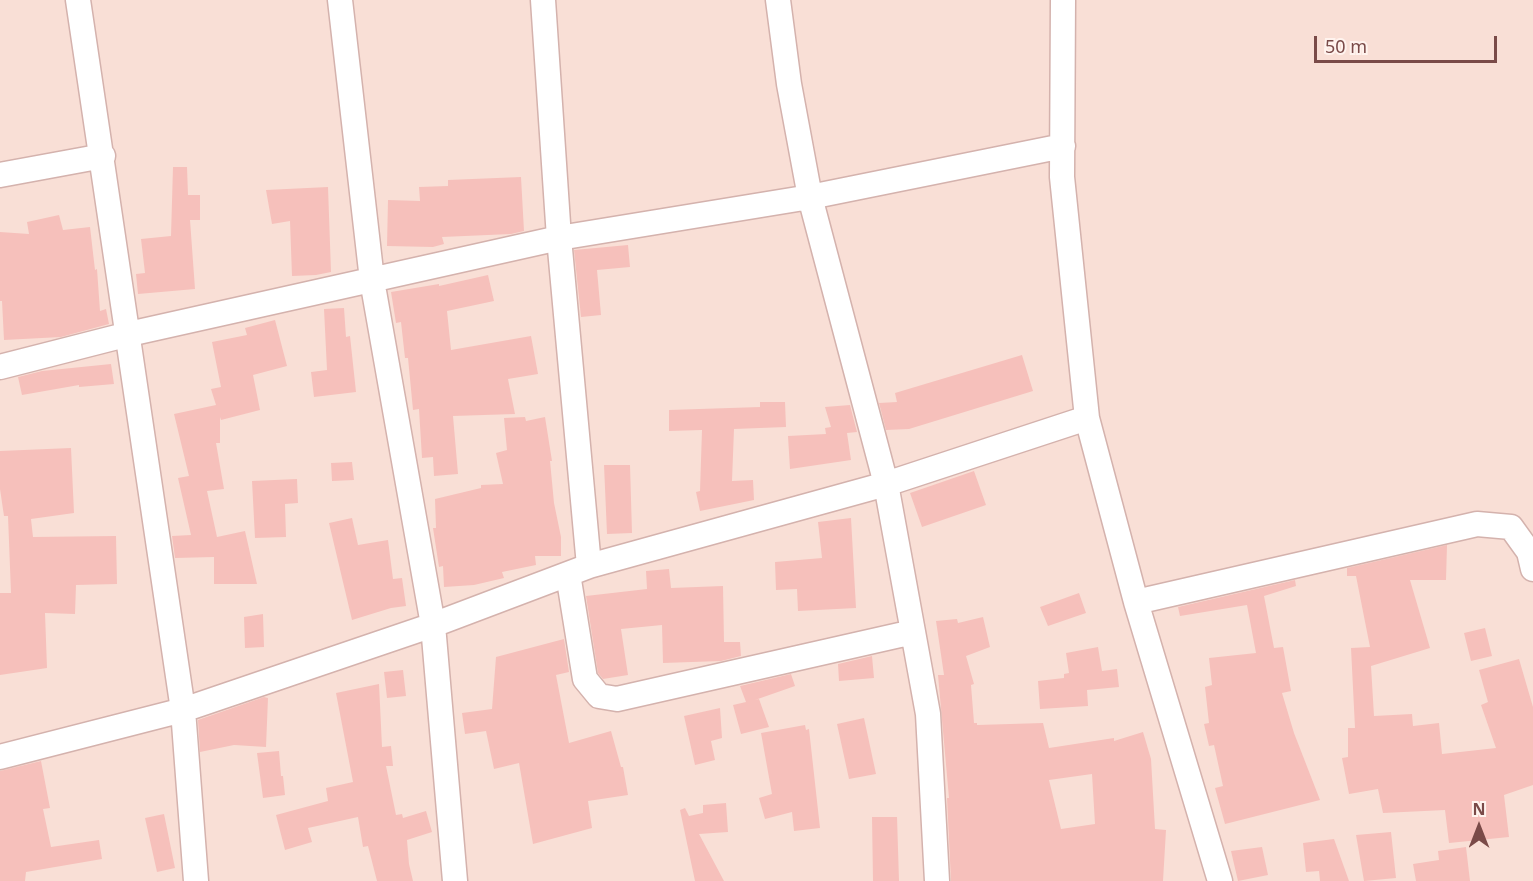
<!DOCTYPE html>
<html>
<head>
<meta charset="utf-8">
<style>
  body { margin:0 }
  #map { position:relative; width:1533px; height:881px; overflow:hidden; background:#feede6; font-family:"Noto Sans",sans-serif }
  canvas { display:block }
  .north { position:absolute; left:1449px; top:797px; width:60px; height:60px; -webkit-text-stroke:4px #fff3ee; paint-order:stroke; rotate:0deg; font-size:16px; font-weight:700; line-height:24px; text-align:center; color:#7a4a48 }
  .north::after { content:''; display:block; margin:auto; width:21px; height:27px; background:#7a4a48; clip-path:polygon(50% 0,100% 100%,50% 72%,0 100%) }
  .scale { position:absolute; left:1314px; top:36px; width:183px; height:27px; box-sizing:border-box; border:3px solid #7a4a48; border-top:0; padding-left:8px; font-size:18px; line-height:21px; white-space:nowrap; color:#7a4a48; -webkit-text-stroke:4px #fff3ee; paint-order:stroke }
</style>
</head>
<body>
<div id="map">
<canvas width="1533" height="881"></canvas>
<div class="north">N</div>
<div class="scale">50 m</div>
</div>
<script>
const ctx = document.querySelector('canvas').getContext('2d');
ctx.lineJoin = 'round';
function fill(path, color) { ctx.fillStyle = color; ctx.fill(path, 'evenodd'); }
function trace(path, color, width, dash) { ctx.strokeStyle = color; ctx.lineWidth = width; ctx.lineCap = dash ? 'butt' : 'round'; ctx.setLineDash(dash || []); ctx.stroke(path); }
const residential = new Path2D(`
  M 0,0 L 1533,0 L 1533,881 L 0,881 Z`);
const building = new Path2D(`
  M 173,167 L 187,167 L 188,195 L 200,195 L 200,220 L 190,220 L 195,289 L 138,294 L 136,274 L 145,273 L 141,239 L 171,236 Z
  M 521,177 L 524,231 L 511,234 L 442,237 L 444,244 L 433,247 L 387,246 L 388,200 L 420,201 L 419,187 L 448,186 L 448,180 Z
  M 328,187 L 331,272 L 316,275 L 292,276 L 290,221 L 272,224 L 266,190 Z
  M 59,215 L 63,230 L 90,227 L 95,270 L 97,269 L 100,311 L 106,309 L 109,324 L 61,337 L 4,340 L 2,301 L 0,301 L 0,232 L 29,234 L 27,222 Z
  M 628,245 L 630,267 L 597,270 L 601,315 L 581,317 L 574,250 Z
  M 488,275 L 494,301 L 447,311 L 451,350 L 531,336 L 538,374 L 508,379 L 515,414 L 453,416 L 458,474 L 434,476 L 433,457 L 422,458 L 419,409 L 413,410 L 408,358 L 405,358 L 401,322 L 396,323 L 391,292 L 439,284 L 439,286 Z
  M 344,308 L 346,337 L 350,336 L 356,392 L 314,397 L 311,372 L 327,370 L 324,309 Z
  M 275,320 L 287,366 L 253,375 L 260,410 L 221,420 L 220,417 L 220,443 L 216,443 L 224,489 L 207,491 L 217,537 L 245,531 L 257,584 L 214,584 L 214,557 L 175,558 L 172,536 L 191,535 L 178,478 L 189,476 L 174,414 L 216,405 L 211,389 L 221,387 L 212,342 L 247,335 L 245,328 Z
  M 1022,355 L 1033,391 L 909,429 L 886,430 L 879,403 L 897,402 L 895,393 Z
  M 111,364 L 114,384 L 79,387 L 79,385 L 22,395 L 18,377 L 42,371 Z
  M 760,402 L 785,402 L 786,427 L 734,429 L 732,481 L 753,480 L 754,500 L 700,511 L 696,492 L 700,491 L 702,430 L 669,431 L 669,410 L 760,407 Z
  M 850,405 L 857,432 L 847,433 L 851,460 L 790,469 L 788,436 L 826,434 L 825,428 L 831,427 L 825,407 Z
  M 525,417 L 526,421 L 545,417 L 552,461 L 550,461 L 554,503 L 561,537 L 561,556 L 535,556 L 536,565 L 502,572 L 504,578 L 474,585 L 444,587 L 443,566 L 439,567 L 433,528 L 436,528 L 435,499 L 481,488 L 481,485 L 503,484 L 496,453 L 507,450 L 504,418 Z
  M 71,448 L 74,513 L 31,519 L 33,537 L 116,536 L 117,584 L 76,585 L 75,614 L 45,613 L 47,668 L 0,675 L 0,593 L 11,593 L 8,516 L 4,516 L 0,489 L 0,451 Z
  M 352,462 L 354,480 L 332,481 L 331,463 Z
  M 604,465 L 630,465 L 632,533 L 607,534 Z
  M 974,471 L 986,505 L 922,527 L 910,493 Z
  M 297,479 L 298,503 L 285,504 L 286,537 L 255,538 L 252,481 Z
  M 352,518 L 358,545 L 388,540 L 393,579 L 402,578 L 406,606 L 391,608 L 352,620 L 329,523 Z
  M 851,518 L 856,608 L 798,611 L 797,589 L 776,590 L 775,562 L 822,558 L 818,522 Z
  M 1447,545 L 1446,580 L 1410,580 L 1430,648 L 1371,666 L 1374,716 L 1412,714 L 1413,726 L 1439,723 L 1442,754 L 1496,748 L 1481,705 L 1488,702 L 1479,670 L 1519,659 L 1533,707 L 1533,785 L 1504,795 L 1509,837 L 1449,843 L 1445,810 L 1383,813 L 1378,789 L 1349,794 L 1342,758 L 1348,757 L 1348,728 L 1355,728 L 1351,648 L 1370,647 L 1356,576 L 1347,576 L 1347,568 Z
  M 669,569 L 671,588 L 723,586 L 724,642 L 740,642 L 741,656 L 721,661 L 663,663 L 662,625 L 621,629 L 628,675 L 603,679 L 598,673 L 586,596 L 647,589 L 646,571 Z
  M 1295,580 L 1296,586 L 1264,596 L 1274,648 L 1283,647 L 1291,691 L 1282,693 L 1294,733 L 1320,800 L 1225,824 L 1215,788 L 1223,786 L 1214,745 L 1209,746 L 1204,724 L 1209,723 L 1205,687 L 1212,685 L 1209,658 L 1256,653 L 1247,605 L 1180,616 L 1178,607 Z
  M 1079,593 L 1086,613 L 1048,626 L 1040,607 Z
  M 263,614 L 264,647 L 245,648 L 244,617 Z
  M 983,617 L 990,647 L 966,656 L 974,684 L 971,685 L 974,723 L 977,723 L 977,725 L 1043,723 L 1049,748 L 1114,738 L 1114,741 L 1143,732 L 1151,759 L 1155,829 L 1166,830 L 1163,881 L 951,881 L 947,798 L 949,798 L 938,675 L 944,675 L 936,621 L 957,619 L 958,623 ZM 1092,774 L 1095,824 L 1061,829 L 1049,780 Z
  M 1485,628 L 1492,656 L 1471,661 L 1464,633 Z
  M 564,639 L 569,672 L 556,675 L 569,743 L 611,731 L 621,767 L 623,767 L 628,795 L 588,801 L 592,828 L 533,844 L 519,763 L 494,769 L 486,731 L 465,734 L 462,713 L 492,709 L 496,657 Z
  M 1098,647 L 1102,671 L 1117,669 L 1119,687 L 1087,690 L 1088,706 L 1040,709 L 1038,681 L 1064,678 L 1064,674 L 1069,673 L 1066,653 Z
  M 872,656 L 874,678 L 839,681 L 838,664 Z
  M 403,670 L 406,696 L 387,698 L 384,672 Z
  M 791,674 L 795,686 L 755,700 L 759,699 L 769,727 L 741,734 L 733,705 L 746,702 L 740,686 Z
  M 379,684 L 382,747 L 391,746 L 393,766 L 386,766 L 396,815 L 402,814 L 403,818 L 426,811 L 432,832 L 407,840 L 409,864 L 413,881 L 377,881 L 368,846 L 363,847 L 358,817 L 308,828 L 312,842 L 285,850 L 276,815 L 328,801 L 326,788 L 353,782 L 336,693 Z
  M 264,697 L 268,698 L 266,747 L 234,745 L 200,752 L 198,720 Z
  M 720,708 L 722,738 L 711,741 L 715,760 L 695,765 L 684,716 Z
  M 864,718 L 876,774 L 849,779 L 837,724 Z
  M 805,725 L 806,730 L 809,729 L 820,828 L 794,831 L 792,812 L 765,819 L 759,798 L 772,794 L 761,733 Z
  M 279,751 L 281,776 L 283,776 L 285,795 L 263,798 L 257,753 Z
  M 41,761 L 50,808 L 43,809 L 51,847 L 99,840 L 102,859 L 26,872 L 25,881 L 0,881 L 0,771 Z
  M 726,803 L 728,832 L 699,834 L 724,881 L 695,881 L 680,810 L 685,808 L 689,816 L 703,813 L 703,805 Z
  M 164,814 L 175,868 L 157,872 L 145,818 Z
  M 872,817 L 897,817 L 899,881 L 873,881 Z
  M 1391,832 L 1396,878 L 1364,881 L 1356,835 Z
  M 1334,839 L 1349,881 L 1320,881 L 1319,871 L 1306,872 L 1303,843 Z
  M 1262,847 L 1268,875 L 1238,881 L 1231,851 Z
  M 1466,847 L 1470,881 L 1416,881 L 1413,864 L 1439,860 L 1438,851 Z`);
const street = new Path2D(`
  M 78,0 L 183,710 L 196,881
  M 340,0 L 372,280 L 433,625 L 455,881
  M 543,0 L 559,238 L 589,566
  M 778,0 L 789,84 L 810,197 L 886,484 L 928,714 L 937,881
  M 1063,0 L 1062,177 L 1087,418 L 1136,602 L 1220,881
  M 0,175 L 103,156
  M 0,367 L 129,334 L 559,238 L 810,197 L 1063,146
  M 568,574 L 585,679 L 599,696 L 617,699 L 913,632
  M 1136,602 L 1477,524 L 1511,527 L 1529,552 L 1533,569
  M 0,757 L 183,710 L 433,625 L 589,566 L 886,484 L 1087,418`);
fill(residential, '#f9dfd6');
fill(building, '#f6c0bb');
trace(street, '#d4b2ad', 27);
trace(street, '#fff', 24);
</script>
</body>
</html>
